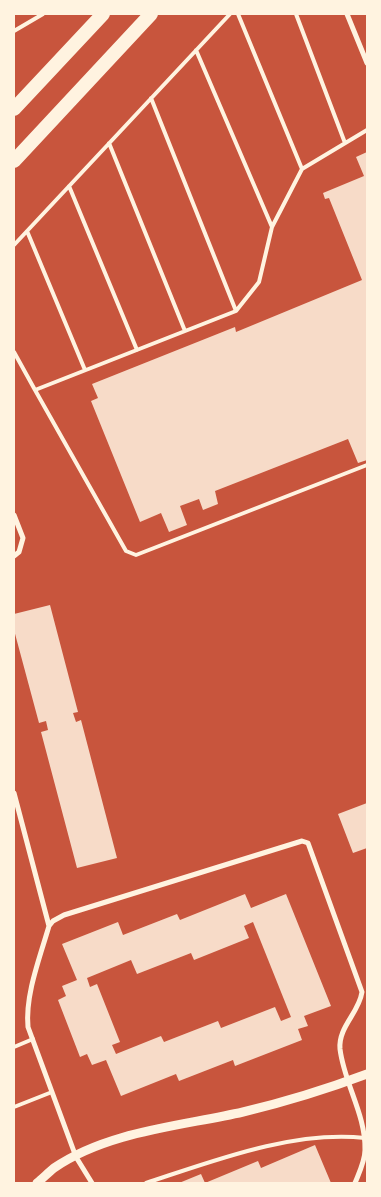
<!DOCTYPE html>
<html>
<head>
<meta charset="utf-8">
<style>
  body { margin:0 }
  #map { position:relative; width:381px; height:1197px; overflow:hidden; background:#c8553d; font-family:"PT Serif",serif }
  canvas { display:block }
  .frame { position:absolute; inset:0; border:15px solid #fff3e0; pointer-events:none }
</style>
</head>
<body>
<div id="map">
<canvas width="381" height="1197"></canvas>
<div class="frame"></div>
</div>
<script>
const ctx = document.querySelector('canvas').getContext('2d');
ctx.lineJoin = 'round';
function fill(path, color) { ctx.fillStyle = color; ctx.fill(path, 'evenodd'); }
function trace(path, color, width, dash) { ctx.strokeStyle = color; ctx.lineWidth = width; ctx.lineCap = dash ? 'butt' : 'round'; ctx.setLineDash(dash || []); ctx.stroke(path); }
const building = new Path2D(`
  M 367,152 L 367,460 L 358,463 L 348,439 L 215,491 L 218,504 L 203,510 L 199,499 L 180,506 L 187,525 L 169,532 L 161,513 L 140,522 L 91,401 L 98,398 L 92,384 L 235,327 L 236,332 L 362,280 L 329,198 L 325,199 L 323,193 L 364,176 L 356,157 Z
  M 50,605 L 78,712 L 73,713 L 76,722 L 81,720 L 117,858 L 77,868 L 41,732 L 48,730 L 46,721 L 39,723 L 14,630 L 14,614 Z
  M 367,803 L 367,848 L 353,853 L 338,814 Z
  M 245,894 L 251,908 L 286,894 L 331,1006 L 304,1016 L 308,1026 L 298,1029 L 302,1040 L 235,1066 L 233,1060 L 179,1081 L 176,1074 L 121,1096 L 106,1060 L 92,1065 L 87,1054 L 80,1057 L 58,1000 L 66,996 L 62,986 L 77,980 L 62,944 L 118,922 L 123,935 L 177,914 L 180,920 ZM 253,922 L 291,1017 L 281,1021 L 275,1007 L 221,1028 L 218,1021 L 164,1042 L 161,1036 L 116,1054 L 112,1045 L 120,1042 L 97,984 L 90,987 L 87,978 L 131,960 L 137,974 L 191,953 L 194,960 L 249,938 L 244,926 Z
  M 315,1145 L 331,1183 L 179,1183 L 201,1174 L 205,1183 L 258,1161 L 261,1168 Z`);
const service = new Path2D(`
  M 238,14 L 302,169
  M 296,14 L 345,143
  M 14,31 L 43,14
  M 196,50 L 272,227
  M 151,98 L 236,311
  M 109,143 L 185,331
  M 69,186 L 137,350
  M 27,231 L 85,370
  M 14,245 L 230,14
  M 14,352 L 35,390 L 236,311 L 259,282 L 272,227 L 302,169 L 367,130
  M 35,390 L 126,551 L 136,555 L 367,465
  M 14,1047 L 33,1039
  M 14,1107 L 52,1092
  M 146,1183 C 213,1161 293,1130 365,1138`);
const minor = new Path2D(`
  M 347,14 L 367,63
  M 14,515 L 23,538 L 19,552 L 14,556
  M 14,793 L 49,926
  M 92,1183 L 76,1157 L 28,1027 C 25,995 40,957 49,926 L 53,921 L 64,915 L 302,841 L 308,843 L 362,992 C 359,1013 338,1027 340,1049 C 344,1083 366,1115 365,1150 C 365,1161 359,1173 355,1183`);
const tertiary = new Path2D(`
  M 37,1183 C 43,1178 48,1173 54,1168 C 108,1131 182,1126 243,1112 C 285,1102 327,1089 367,1074`);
const trunk = new Path2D(`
  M 14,109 L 103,14
  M 14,161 L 151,14`);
fill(building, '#f7dbc8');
trace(service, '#fff3e0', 4);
trace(minor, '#fff3e0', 5);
trace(tertiary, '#fff3e0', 9);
trace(trunk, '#fff3e0', 14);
</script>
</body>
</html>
